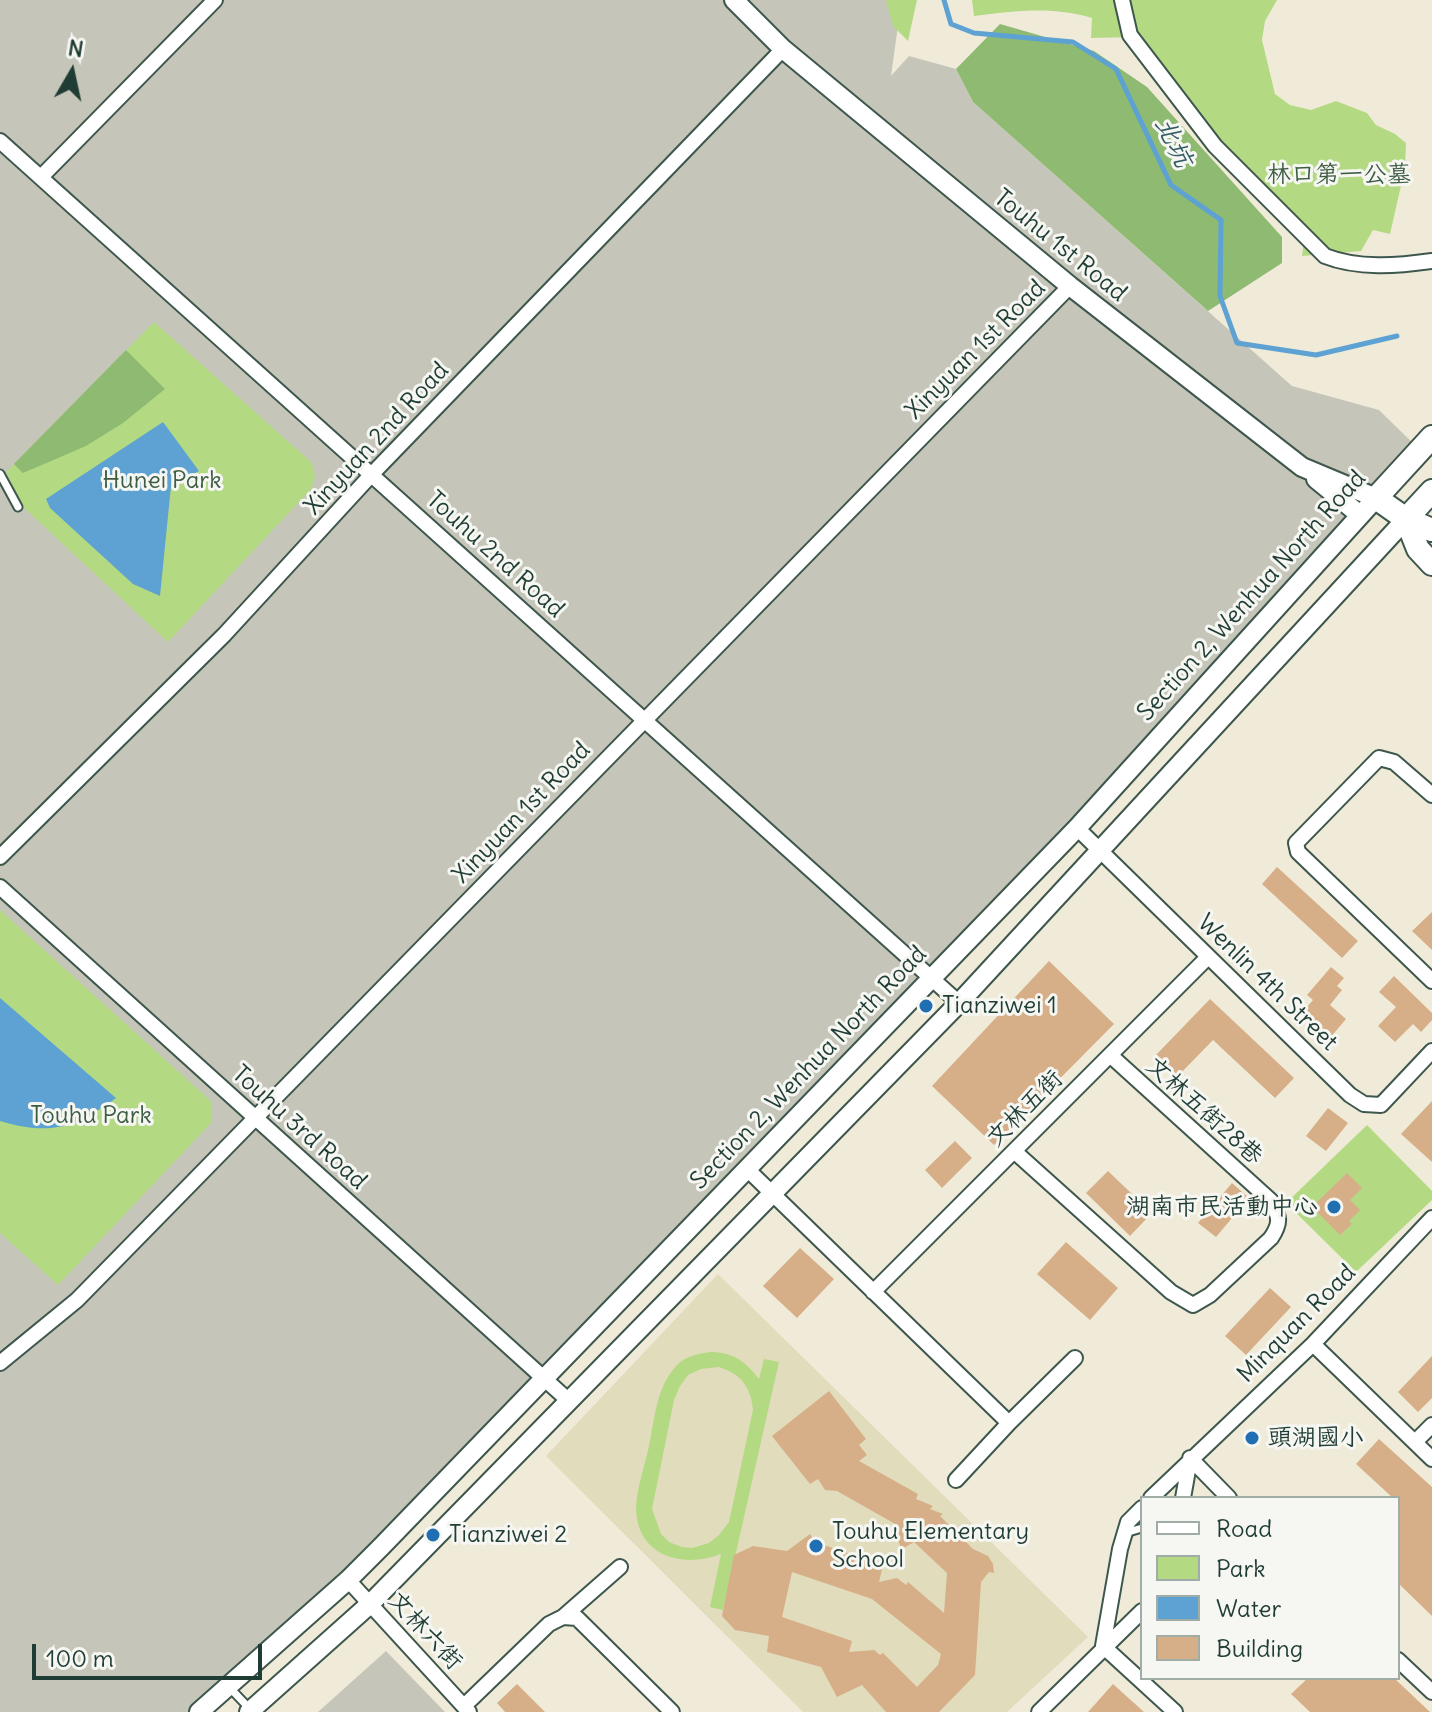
<!DOCTYPE html>
<html>
<head>
<meta charset="utf-8">
<style>
  body { margin:0 }
  #map { position:relative; width:1432px; height:1712px; overflow:hidden; background:#f0ebd9; font-family:Delius,sans-serif }
  canvas { display:block }
  .legend { position:absolute; left:1140px; top:1496px; width:260px; height:184px; box-sizing:border-box; background:#f6f6f2; border:2px solid #a0aca6; margin:0; padding:10px 14px; list-style:none; font-size:24px; color:#1f3d34 }
  .legend li { display:flex; align-items:center; gap:16px; height:40px }
  .legend b { width:40px; border:2px solid #a0aca6 }
  .north { position:absolute; left:32px; top:32px; width:80px; height:80px; -webkit-text-stroke:6px #f6f6f2; paint-order:stroke; rotate:9deg; font-size:22px; font-weight:700; line-height:32px; text-align:center; color:#1f3d34 }
  .north::after { content:''; display:block; margin:auto; width:28px; height:36px; background:#1f3d34; clip-path:polygon(50% 0,100% 100%,50% 72%,0 100%) }
  .scale { position:absolute; left:32px; top:1644px; width:230px; height:36px; box-sizing:border-box; border:4px solid #1f3d34; border-top:0; padding-left:10px; font-size:24px; line-height:28px; white-space:nowrap; color:#1f3d34; -webkit-text-stroke:6px #f6f6f2; paint-order:stroke }
</style>
</head>
<body>
<div id="map">
<canvas width="1432" height="1712"></canvas>
<ul class="legend">
<li><b style="height:10px;background:#fff"></b>Road</li>
<li><b style="height:22px;background:#b3da83"></b>Park</li>
<li><b style="height:22px;background:#5da2d2"></b>Water</li>
<li><b style="height:22px;background:#d6af88"></b>Building</li>
</ul>
<div class="north">N</div>
<div class="scale">100 m</div>
</div>
<script>
const ctx = document.querySelector('canvas').getContext('2d');
ctx.lineJoin = 'round';
function fill(path, color) { ctx.fillStyle = color; ctx.fill(path, 'evenodd'); }
function trace(path, color, width, dash) { ctx.strokeStyle = color; ctx.lineWidth = width; ctx.lineCap = dash ? 'butt' : 'round'; ctx.setLineDash(dash || []); ctx.stroke(path); }
function drawText(font, color, halo, rows, align = 'center') {
  ctx.font = font + ' Delius,"LXGW WenKai TC",sans-serif'; ctx.lineWidth = 6; ctx.setLineDash([]); ctx.textBaseline = 'middle'; ctx.strokeStyle = halo; ctx.fillStyle = color; for (const [text, x, y, turn = 0] of rows) {
    ctx.save(); ctx.translate(x, y); ctx.rotate((+turn || 0) * Math.PI / 180); ctx.textAlign = isNaN(turn) ? turn : align; if (halo) ctx.strokeText(text, 0, 0); ctx.fillText(text, 0, 0); ctx.restore();
  }
}
const built = new Path2D(`
  M 718,1274 L 1088,1637 L 1007,1712 L 803,1712 L 546,1456 Z`);
const industrial = new Path2D(`
  M 0,0 L 898,0 L 901,4 L 891,76 L 909,56 L 956,69 L 973,102 L 1292,386 L 1379,410 L 1423,453 L 742,1163 L 337,1580 L 188,1712 L 0,1712 Z
  M 386,1651 L 445,1712 L 318,1712 Z`);
const green = new Path2D(`
  M 886,0 L 917,0 L 908,41 L 893,26 Z
  M 972,0 L 1277,0 L 1265,21 L 1262,40 L 1275,94 L 1290,105 L 1311,110 L 1336,101 L 1367,113 L 1376,125 L 1395,134 L 1406,143 L 1405,168 L 1390,234 L 1373,230 L 1361,251 L 1302,256 L 1306,229 C 1272,198 1237,164 1209,126 C 1185,95 1166,61 1135,37 L 1091,38 L 1092,18 C 1052,6 1015,11 974,16 Z
  M 154,322 L 310,461 C 316,471 316,478 311,489 L 168,642 L 21,505 L 6,472 Z
  M 0,910 L 212,1102 L 212,1122 L 58,1285 L 0,1233 Z
  M 1367,1125 L 1432,1191 L 1432,1200 L 1356,1272 L 1286,1203 Z
  M 710,1352 C 733,1352 745,1361 759,1379 L 764,1359 L 779,1362 L 723,1610 L 710,1607 L 721,1554 C 682,1569 636,1556 636,1507 C 637,1487 645,1465 649,1446 C 655,1418 656,1387 677,1365 C 685,1356 699,1354 710,1352 ZM 719,1367 C 741,1374 751,1387 753,1410 L 729,1522 L 719,1535 L 709,1543 L 692,1548 L 682,1547 L 669,1542 L 661,1534 L 652,1509 L 674,1400 L 680,1386 L 688,1375 L 701,1369 Z`);
const forest = new Path2D(`
  M 1000,24 L 1094,51 L 1147,87 L 1282,237 L 1282,263 L 1208,311 L 973,102 L 956,69 Z
  M 126,350 L 165,389 L 123,423 L 86,446 L 23,473 L 14,464 Z`);
const water = new Path2D(`
  M 163,422 L 199,471 L 171,486 L 160,596 L 133,584 L 50,508 L 46,499 Z
  M 0,998 L 116,1098 C 75,1128 50,1136 0,1121 Z`);
const stream = new Path2D(`
  M 944,0 L 951,24 L 974,33 L 1073,42 L 1116,69 L 1171,185 L 1221,220 L 1220,296 L 1237,343 L 1316,355 L 1397,336`);
const building = new Path2D(`
  M 1277,867 L 1358,941 L 1342,958 L 1262,884 Z
  M 1432,912 L 1432,950 L 1412,931 Z
  M 1049,961 L 1114,1024 L 994,1145 L 932,1086 Z
  M 1331,967 L 1344,978 L 1337,986 L 1342,990 L 1330,1005 L 1346,1019 L 1330,1038 L 1301,1014 L 1313,1000 L 1307,995 Z
  M 1394,976 L 1432,1013 L 1432,1020 L 1421,1032 L 1413,1024 L 1395,1042 L 1378,1026 L 1396,1007 L 1379,992 Z
  M 1210,999 L 1294,1078 L 1275,1098 L 1213,1040 L 1177,1077 L 1155,1056 Z
  M 1432,1101 L 1432,1162 L 1401,1134 Z
  M 1328,1108 L 1348,1123 L 1326,1151 L 1306,1136 Z
  M 955,1141 L 972,1158 L 942,1188 L 925,1170 Z
  M 1108,1171 L 1152,1213 L 1130,1236 L 1086,1193 Z
  M 1347,1173 L 1362,1188 L 1350,1200 L 1360,1210 L 1349,1221 L 1352,1224 L 1340,1235 L 1312,1207 Z
  M 1232,1183 L 1249,1198 L 1216,1237 L 1198,1223 Z
  M 1066,1242 L 1118,1288 L 1090,1320 L 1037,1274 Z
  M 800,1248 L 834,1279 L 797,1318 L 763,1286 Z
  M 1270,1288 L 1291,1307 L 1246,1355 L 1225,1336 Z
  M 1432,1356 L 1432,1398 L 1418,1412 L 1398,1392 Z
  M 829,1391 L 866,1439 L 859,1445 L 867,1455 L 859,1461 L 918,1494 L 916,1499 L 933,1506 L 930,1509 L 943,1514 L 940,1516 L 973,1549 L 988,1556 L 993,1564 L 994,1573 L 989,1572 L 981,1582 L 975,1675 L 939,1712 L 886,1712 L 862,1685 L 837,1697 L 821,1667 L 767,1652 L 769,1636 L 735,1630 L 722,1616 L 734,1555 L 753,1546 L 787,1551 L 810,1534 L 815,1542 L 883,1565 L 879,1582 L 897,1578 L 906,1585 L 908,1582 L 944,1613 L 947,1573 L 914,1542 L 902,1549 L 893,1531 L 897,1525 L 837,1491 L 825,1490 L 818,1479 L 810,1484 L 772,1436 ZM 792,1572 L 872,1599 L 941,1654 L 938,1665 L 917,1687 L 883,1653 L 880,1655 L 874,1650 L 849,1652 L 852,1641 L 782,1617 Z
  M 1379,1439 L 1432,1487 L 1432,1616 L 1398,1583 L 1398,1498 L 1393,1498 L 1356,1464 Z
  M 1308,1678 L 1394,1678 L 1430,1712 L 1310,1712 L 1291,1694 Z
  M 517,1684 L 545,1712 L 505,1712 L 497,1703 Z
  M 1113,1684 L 1144,1712 L 1088,1712 Z`);
const service = new Path2D(`
  M 0,474 L 18,507
  M 1125,1533 L 1142,1528
  M 230,1688 L 249,1708`);
const minor = new Path2D(`
  M 1122,0 L 1130,35 L 1215,146 L 1325,256 C 1358,269 1397,266 1432,261
  M 0,141 L 959,1003
  M 41,177 L 215,0
  M 1432,795 L 1394,762 L 1379,758 L 1296,843 L 1298,852 L 1432,981
  M 1077,828 L 1350,1095 L 1364,1104 L 1381,1105 L 1432,1051
  M 0,857 L 224,635 L 372,474 L 783,49
  M 0,887 L 569,1401
  M 1014,1151 L 1171,1292 L 1193,1305 L 1210,1295 L 1271,1238 C 1281,1223 1280,1217 1271,1201 L 1110,1055
  M 747,1169 L 1009,1423
  M 873,1292 L 1208,957
  M 1313,1344 L 1432,1459
  M 0,1363 L 77,1300 L 1070,286
  M 1415,1442 L 1432,1425
  M 1190,1458 L 1229,1498
  M 956,1480 L 1009,1423 L 1075,1358
  M 1151,1498 L 1313,1344 L 1432,1218
  M 1183,1498 L 1190,1459
  M 348,1580 L 469,1712
  M 563,1617 L 620,1567
  M 1103,1646 L 1120,1549 L 1128,1522 L 1142,1508
  M 1103,1646 L 1175,1712
  M 1398,1660 L 1432,1692
  M 464,1706 L 549,1624 L 563,1617 L 577,1618 L 672,1712
  M 1039,1712 L 1142,1611`);
const tertiary = new Path2D(`
  M 1316,479 L 1360,515
  M 199,1712 L 348,1580 L 381,1547 L 1077,828 L 1376,498 L 1302,467 L 1070,286 L 783,49 L 734,0
  M 249,1712 L 370,1604 L 959,1003 L 1406,519`);
const secondary = new Path2D(`
  M 1432,437 L 1376,498 L 1406,519 L 1432,530
  M 1406,519 L 1418,549 L 1432,564
  M 1406,519 L 1432,491`);
const markers = [
  [926,1006,8,"#1f6fb2"],
  [1334,1207,8,"#1f6fb2"],
  [1252,1438,8,"#1f6fb2"],
  [433,1535,8,"#1f6fb2"],
  [816,1546,8,"#1f6fb2"]
];
const parkNames = [
  ["林口第一公墓",1339,175],
  ["Hunei Park",162,481],
  ["Touhu Park",91,1116]
];
const streetNames = [
  ["Touhu 1st Road",1060,246,39],
  ["Xinyuan 1st Road",976,350,-45],
  ["Xinyuan 2nd Road",377,439,-47],
  ["Touhu 2nd Road",495,555,42],
  ["Section 2, Wenhua North Road",1252,596,-48],
  ["Xinyuan 1st Road",522,813,-46],
  ["Wenlin 4th Street",1267,983,44],
  ["Section 2, Wenhua North Road",809,1068,-46],
  ["文林五街",1025,1109,-45],
  ["文林五街28巷",1204,1111,42],
  ["Touhu 3rd Road",299,1128,42],
  ["Minquan Road",1297,1324,-45],
  ["文林六街",425,1631,47]
];
const poiNames = [
  ["Tianziwei 1",942,1006],
  ["湖南市民活動中心",1318,1207,"right"],
  ["頭湖國小",1268,1438],
  ["Touhu Elementary",832,1532],
  ["School",832,1560],
  ["Tianziwei 2",449,1535]
];
const waterNames = [
  ["北坑",1173,142,64]
];
fill(built, '#e1dcbb');
fill(industrial, '#c5c5b9');
fill(green, '#b3da83');
fill(forest, '#8eba71');
fill(water, '#5da2d2');
trace(stream, '#5da2d2', 5);
fill(building, '#d6af88');
trace(service, '#3e574d', 11);
trace(minor, '#3e574d', 18);
trace(tertiary, '#3e574d', 22);
trace(secondary, '#3e574d', 26);
trace(service, '#fff', 7);
trace(minor, '#fff', 14);
trace(tertiary, '#fff', 18);
trace(secondary, '#fff', 22);
for (const [x, y, r, color] of markers) { const dot = new Path2D(); dot.arc(x, y, r, 0, 2 * Math.PI); ctx.fillStyle = color; ctx.fill(dot); trace(dot, '#f6f6f2', 3); }
drawText('24px', '#3d5c44', '#f6f6f2', parkNames);
drawText('24px', '#1f3d34', '#f6f6f2', streetNames);
drawText('24px', '#1f3d34', '#f6f6f2', poiNames, 'left');
drawText('italic 26px', '#325b63', '#f6f6f2', waterNames);
</script>
</body>
</html>
